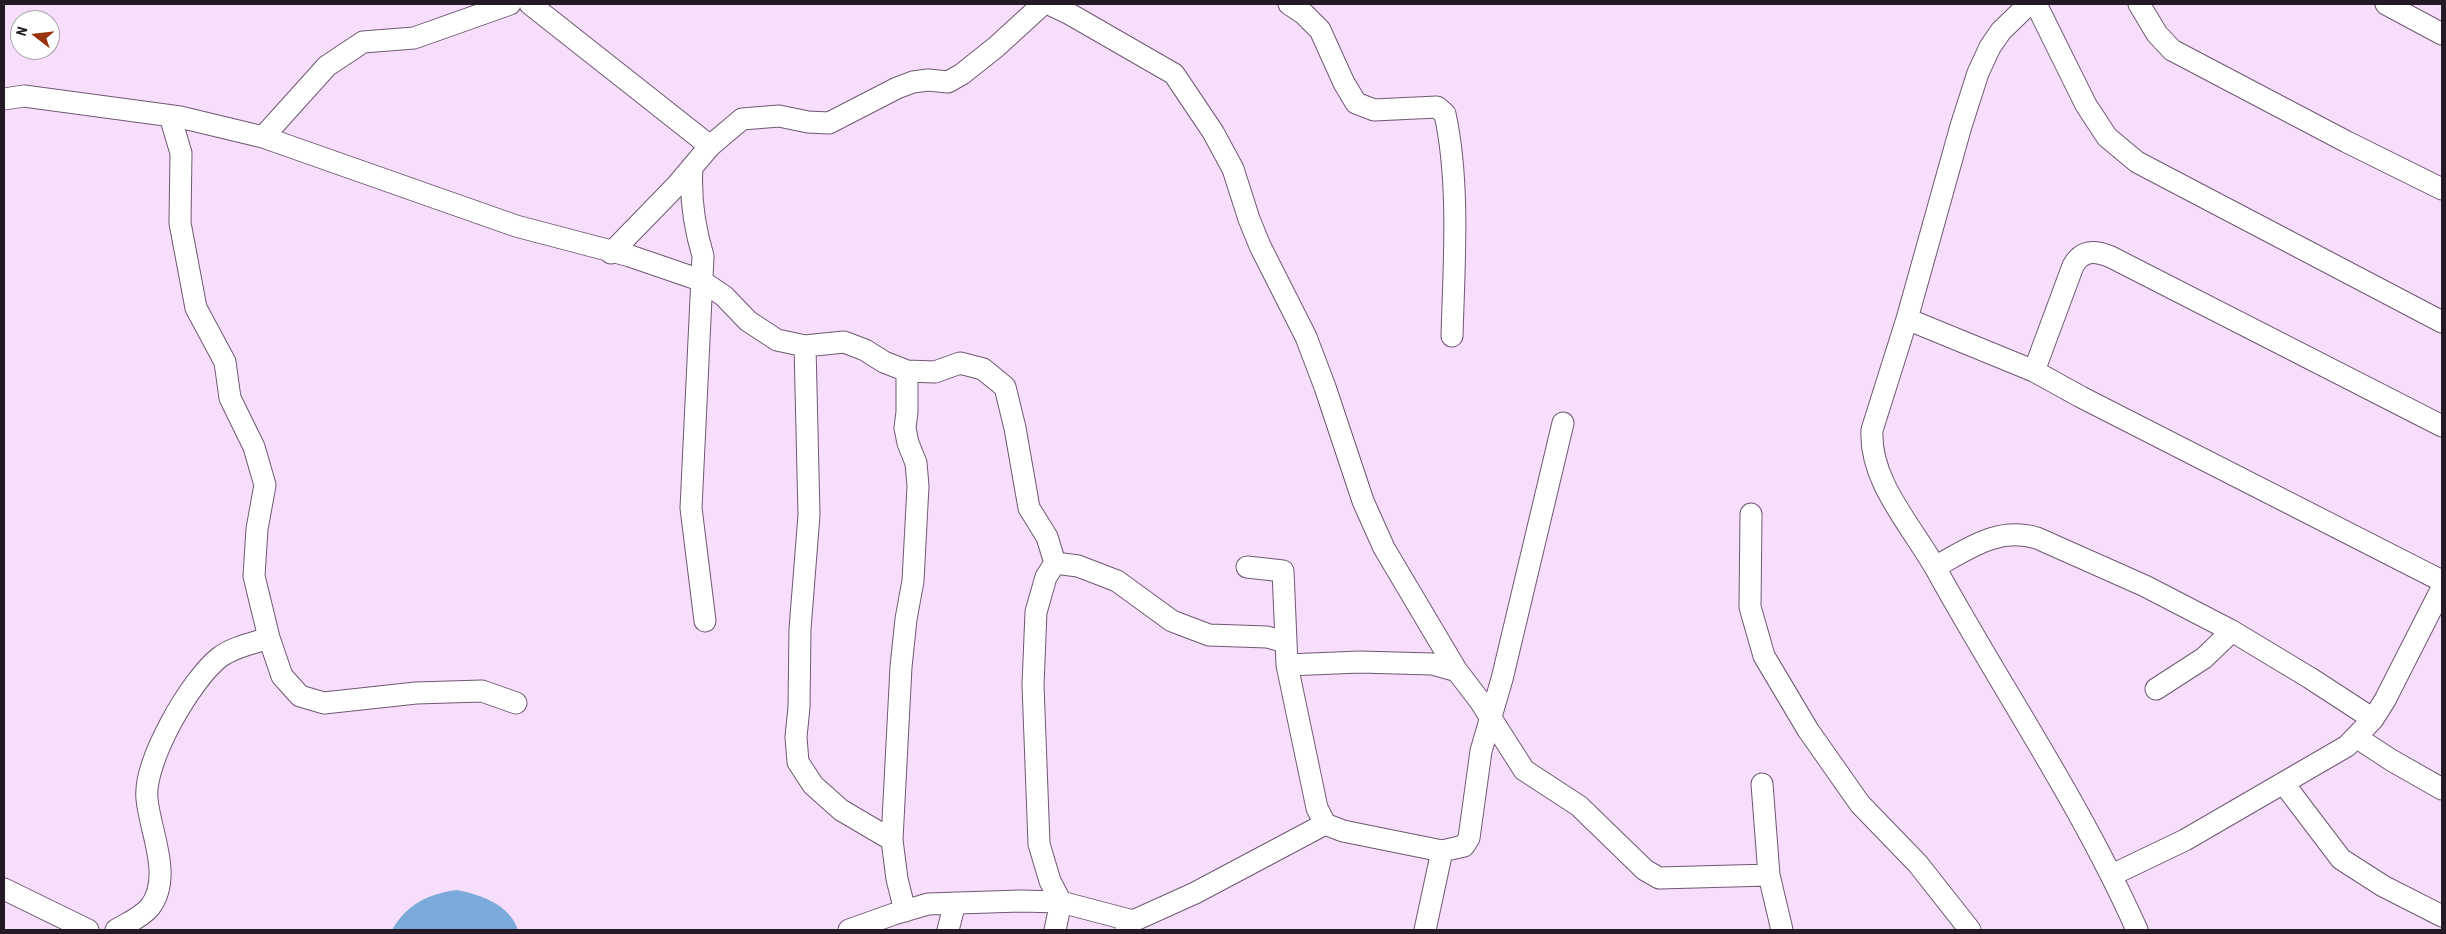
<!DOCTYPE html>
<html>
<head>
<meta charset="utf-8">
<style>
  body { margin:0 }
  #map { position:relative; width:2446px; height:934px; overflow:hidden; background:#f7defc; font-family:"Roboto Condensed",sans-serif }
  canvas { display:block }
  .frame { position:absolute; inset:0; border:5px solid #231a25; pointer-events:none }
  .north { position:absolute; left:10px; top:10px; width:50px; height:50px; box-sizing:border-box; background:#fff; border:1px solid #a7a3a8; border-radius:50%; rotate:286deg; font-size:14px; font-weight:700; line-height:20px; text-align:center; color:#231a25 }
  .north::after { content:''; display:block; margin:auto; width:18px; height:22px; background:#99330b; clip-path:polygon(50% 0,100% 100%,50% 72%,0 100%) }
</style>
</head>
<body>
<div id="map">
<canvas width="2446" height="934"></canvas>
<div class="frame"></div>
<div class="north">N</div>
</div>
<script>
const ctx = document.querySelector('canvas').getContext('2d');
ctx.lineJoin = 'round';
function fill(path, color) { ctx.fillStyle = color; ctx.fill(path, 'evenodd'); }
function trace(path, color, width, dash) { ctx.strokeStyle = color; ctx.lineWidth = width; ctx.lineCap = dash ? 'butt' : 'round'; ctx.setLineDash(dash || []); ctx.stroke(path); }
const water = new Path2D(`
  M 457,890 C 481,895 509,904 518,930 L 392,930 C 407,904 428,894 457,890 Z`);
const minor = new Path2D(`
  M 530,4 L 710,146
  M 1049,4 L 1068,13 L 1174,74 L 1213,132 L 1233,169 L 1249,219 L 1260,246 L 1306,337 L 1325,387 L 1363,501 L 1384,548 L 1457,671
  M 1289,4 L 1304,14 L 1320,30 L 1344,83 L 1356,103 L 1374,110 L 1437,107 L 1445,114 C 1460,183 1454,265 1452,336
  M 2029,4 L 2001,31 L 1990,47 L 1978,73 L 1961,126 L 1907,319 L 1872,430 C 1869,481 1912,526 1936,569 C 2002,689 2081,804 2137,930
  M 2036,4 L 2086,105 L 2107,137 L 2137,162 L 2442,322
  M 2139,4 L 2157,34 L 2172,50 L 2347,142 L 2442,189
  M 2386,4 L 2442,34
  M 4,99 L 24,96 L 180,117 L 263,137 L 516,226 L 630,256 L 700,280 L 724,296 L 748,321 L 777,340 L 805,346 L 844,342 L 865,350 L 884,362 L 907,371 L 935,372 L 960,363 L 983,369 L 1005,387 L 1015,428 L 1029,508 L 1047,537 L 1055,563
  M 170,116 L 181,153 L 180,223 L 196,308 L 225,362 L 230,398 L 254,447 L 265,485 L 257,529 L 254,576 L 269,638 L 282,676 L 300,696 L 324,703 L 416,693 L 482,691 L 516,703
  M 263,137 L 327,66 L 363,42 L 414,38 L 510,4
  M 692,167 C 690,198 694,226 703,256 L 691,508 L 705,621
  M 611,253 L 677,185 L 710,146 L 742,119 L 779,116 L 808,122 L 829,123 L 897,88 L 913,82 L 928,80 L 948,82 L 962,74 L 996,47 L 1043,4
  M 1907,319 L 2034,371 L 2081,397 L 2442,581
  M 805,346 L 809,515 L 800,629 L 799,707 L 796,737 L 798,762 L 813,785 L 841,810 L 892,840
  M 2034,371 L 2073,266 C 2082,250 2094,250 2111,257 L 2442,426
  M 1751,514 L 1750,607 L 1764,656 L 1808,730 L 1860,804 L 1918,864 L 1970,930
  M 1247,567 L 1283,571 L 1287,665 L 1317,808 L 1325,824 L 1343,831 L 1442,851 L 1425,930
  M 1935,567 C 1968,549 1998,526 2037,538 L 2145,586 L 2232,631 L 2310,678 L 2373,719
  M 1287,665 L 1360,662 L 1432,664 L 1457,671 L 1480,701 L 1524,770 L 1579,806 L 1645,870 L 1659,878 L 1769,875
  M 2156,689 L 2204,658 L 2232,631
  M 2356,737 L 2391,760 L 2442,789
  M 1762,784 L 1769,875 L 1782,930
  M 2284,784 L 2341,859 L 2383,886 L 2442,916
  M 1442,851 L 1464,846 L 1469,838 L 1481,751 L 1502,679 L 1563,423
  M 2112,875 L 2185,840 L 2347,746 L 2373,719 L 2385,700 L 2442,588
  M 4,889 L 88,930
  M 905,911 L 897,879 L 892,840 L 901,667 L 906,619 L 913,581 L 918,486 L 916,463 L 908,443 L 905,428 L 907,412 L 907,371
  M 116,930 C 126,924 142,917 150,907 C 173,877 150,832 147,799 C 143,762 191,679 220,657 C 233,647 254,643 269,638
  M 849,930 L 894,914 L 928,904 L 1020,901 L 1061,902 L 1133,921
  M 948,930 L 955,903
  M 1055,930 L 1061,902 L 1050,881 L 1039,844 L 1033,685 L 1036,612 L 1046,577 L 1055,563 L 1078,566 L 1117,581 L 1172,621 L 1209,635 L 1267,637 L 1285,642
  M 1126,930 L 1133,921 L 1195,893 L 1325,824`);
fill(water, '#7aaada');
trace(minor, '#6e5872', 23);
trace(minor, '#fff', 21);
</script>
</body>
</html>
